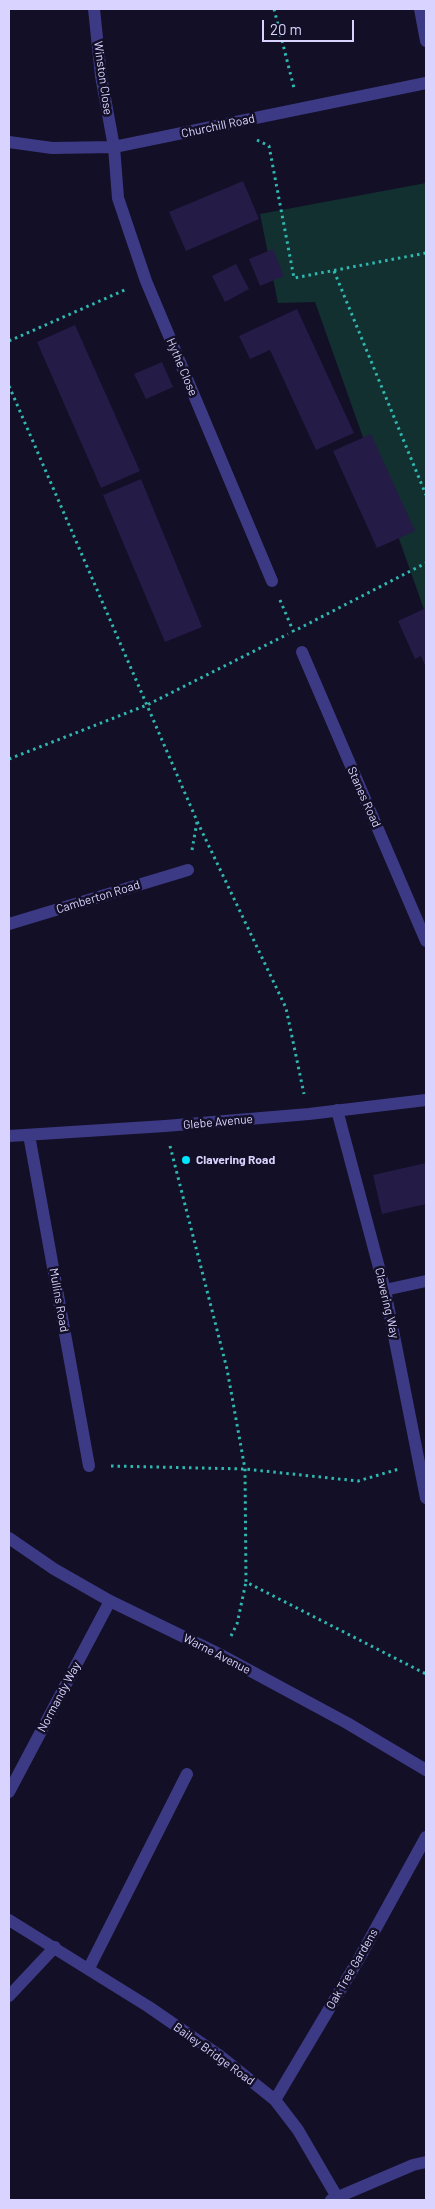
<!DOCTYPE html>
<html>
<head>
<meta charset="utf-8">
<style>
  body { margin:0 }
  #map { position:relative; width:435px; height:2209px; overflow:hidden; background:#130f26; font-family:Barlow,sans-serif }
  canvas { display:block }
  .frame { position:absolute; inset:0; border:10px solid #d9d4ff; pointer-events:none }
  .scale { position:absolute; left:262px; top:20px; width:92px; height:22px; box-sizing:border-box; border:2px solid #d9d4ff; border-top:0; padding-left:6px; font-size:15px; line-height:18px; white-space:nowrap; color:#d9d4ff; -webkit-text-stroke:4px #130f26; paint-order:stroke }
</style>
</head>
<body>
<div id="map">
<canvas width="435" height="2209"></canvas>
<div class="frame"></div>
<div class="scale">20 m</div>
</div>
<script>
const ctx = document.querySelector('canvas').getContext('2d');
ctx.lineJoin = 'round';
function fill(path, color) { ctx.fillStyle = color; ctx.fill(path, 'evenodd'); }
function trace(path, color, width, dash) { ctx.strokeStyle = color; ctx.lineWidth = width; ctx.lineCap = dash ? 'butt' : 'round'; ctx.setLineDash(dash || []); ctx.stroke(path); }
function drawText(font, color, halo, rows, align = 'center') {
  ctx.font = font + ' Barlow,sans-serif'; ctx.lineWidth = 5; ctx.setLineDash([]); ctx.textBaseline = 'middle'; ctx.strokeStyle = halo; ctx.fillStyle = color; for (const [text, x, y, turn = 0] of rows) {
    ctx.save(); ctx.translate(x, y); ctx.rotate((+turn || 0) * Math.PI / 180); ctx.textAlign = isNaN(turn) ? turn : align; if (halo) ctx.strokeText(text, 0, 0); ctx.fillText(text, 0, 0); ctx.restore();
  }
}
const green = new Path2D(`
  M 426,183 L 426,615 L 315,302 L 278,303 L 260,214 Z`);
const building = new Path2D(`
  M 243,181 L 259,219 L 186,251 L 169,212 Z
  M 273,249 L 284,276 L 260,286 L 249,259 Z
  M 236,264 L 249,289 L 225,302 L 212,276 Z
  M 297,309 L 354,433 L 316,450 L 270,350 L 250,359 L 239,336 Z
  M 75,325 L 140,471 L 101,488 L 37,342 Z
  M 162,362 L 173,387 L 146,399 L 134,374 Z
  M 371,434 L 415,531 L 377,548 L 333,451 Z
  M 141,479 L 202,627 L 165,642 L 103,495 Z
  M 426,608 L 426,667 L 421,656 L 415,659 L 398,621 Z
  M 426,1163 L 426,1204 L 382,1214 L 373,1175 Z`);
const path = new Path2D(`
  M 274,9 L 294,88
  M 257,140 L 269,146 L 294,278 L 426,253
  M 334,271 L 426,495
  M 9,341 L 127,289
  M 9,386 L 197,821 L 286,1008 L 304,1094
  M 280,600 L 294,633
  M 298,629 L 426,563
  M 9,759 L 147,705 L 288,634
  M 192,850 L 197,822
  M 170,1146 L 227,1369 L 245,1469 L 246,1582 L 426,1674
  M 111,1466 L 245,1469 L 358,1481 L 399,1469
  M 231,1636 L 237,1624 L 246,1582`);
const service = new Path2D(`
  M 9,1792 L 110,1601
  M 89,1968 L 187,1774
  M 9,1996 L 55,1947`);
const minor = new Path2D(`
  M 94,9 L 101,76 L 114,147 L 118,198 L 146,281 L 272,581
  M 420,9 L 426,41
  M 9,142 L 52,148 L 114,147 L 426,83
  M 302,652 L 426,941
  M 9,924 L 188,870
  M 337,1110 L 385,1290 L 426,1498
  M 29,1135 L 89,1466
  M 9,1136 L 165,1126 L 309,1114 L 426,1100
  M 385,1290 L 426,1281
  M 9,1538 L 54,1569 L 110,1601 L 221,1655 L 347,1723 L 426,1770
  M 9,1920 L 149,2007 L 220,2056 L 275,2100 L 298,2130 L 337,2197
  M 275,2100 L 360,1957 L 426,1837
  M 331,2200 L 413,2165 L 426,2162`);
const markers = [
  [186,1160,5,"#00e5ff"]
];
const streetNames = [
  ["Winston Close",103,78,82],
  ["Churchill Road",218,126,-12],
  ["Hythe Close",182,367,67],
  ["Stanes Road",364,797,66],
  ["Camberton Road",98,897,-17],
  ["Glebe Avenue",218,1122,-5],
  ["Mullins Road",59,1300,80],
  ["Clavering Way",387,1303,77],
  ["Warne Avenue",217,1654,27],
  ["Normandy Way",59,1697,-62],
  ["Oak Tree Gardens",352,1969,-60],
  ["Bailey Bridge Road",214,2054,36]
];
const poiNames = [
  ["Clavering Road",196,1160]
];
fill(green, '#12302f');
fill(building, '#241b47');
trace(path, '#2fb8b0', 3, [2.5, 4]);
trace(service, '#3d3a85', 12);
trace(minor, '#3d3a85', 12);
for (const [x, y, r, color] of markers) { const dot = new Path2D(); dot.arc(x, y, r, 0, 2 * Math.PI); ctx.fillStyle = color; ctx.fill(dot); trace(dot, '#130f26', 2); }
drawText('12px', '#d9d4ff', '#130f26', streetNames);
drawText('bold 12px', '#d9d4ff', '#130f26', poiNames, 'left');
</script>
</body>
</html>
